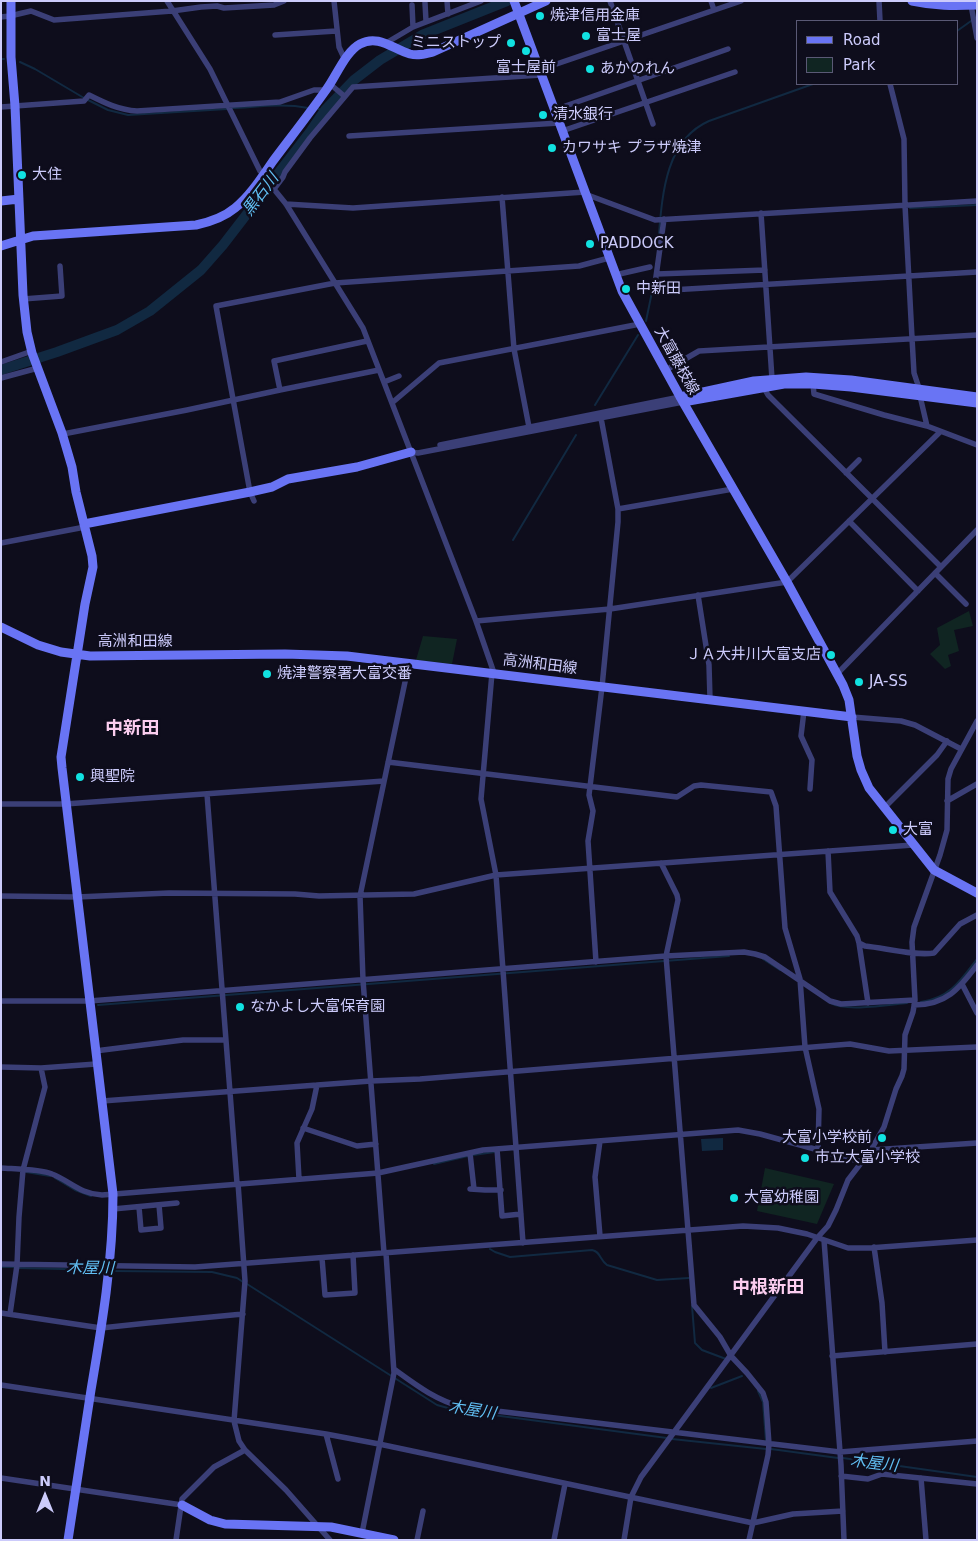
<!DOCTYPE html>
<html>
<head>
<meta charset="utf-8">
<style>
  body { margin:0 }
  #map { position:relative; width:978px; height:1541px; overflow:hidden; background:#0e0d1c; font-family:"DejaVu Sans",sans-serif }
  canvas { display:block }
  .frame { position:absolute; inset:0; border:2px solid #cccbfb; pointer-events:none }
  .legend { position:absolute; left:796px; top:20px; width:162px; height:65px; box-sizing:border-box; background:#0e0d1c; border:1px solid #5a5975; margin:0; padding:6px 9px; list-style:none; font-size:15px; color:#cccbfb }
  .legend li { display:flex; align-items:center; gap:10px; height:25px }
  .legend b { width:25px; border:1px solid #5a5975 }
  .north { position:absolute; left:20px; top:1471px; width:50px; height:50px; -webkit-text-stroke:4px #0e0d1c; paint-order:stroke; rotate:0deg; font-size:14px; font-weight:700; line-height:20px; text-align:center; color:#cccbfb }
  .north::after { content:''; display:block; margin:auto; width:18px; height:22px; background:#cccbfb; clip-path:polygon(50% 0,100% 100%,50% 72%,0 100%) }
</style>
</head>
<body>
<div id="map">
<canvas width="978" height="1541"></canvas>
<div class="frame"></div>
<ul class="legend">
<li><b style="height:6px;background:#6974f4"></b>Road</li>
<li><b style="height:14px;background:#102522"></b>Park</li>
</ul>
<div class="north">N</div>
</div>
<script>
const ctx = document.querySelector('canvas').getContext('2d');
ctx.lineJoin = 'round';
function fill(path, color) { ctx.fillStyle = color; ctx.fill(path, 'evenodd'); }
function trace(path, color, width, dash) { ctx.strokeStyle = color; ctx.lineWidth = width; ctx.lineCap = dash ? 'butt' : 'round'; ctx.setLineDash(dash || []); ctx.stroke(path); }
function drawText(font, color, halo, rows, align = 'center') {
  ctx.font = font + ' "DejaVu Sans","Noto Sans JP",sans-serif'; ctx.lineWidth = 5; ctx.setLineDash([]); ctx.textBaseline = 'middle'; ctx.strokeStyle = halo; ctx.fillStyle = color; for (const [text, x, y, turn = 0] of rows) {
    ctx.save(); ctx.translate(x, y); ctx.rotate((+turn || 0) * Math.PI / 180); ctx.textAlign = isNaN(turn) ? turn : align; if (halo) ctx.strokeText(text, 0, 0); ctx.fillText(text, 0, 0); ctx.restore();
  }
}
const green = new Path2D(`
  M 969,611 L 973,626 L 954,630 L 959,651 L 948,655 L 951,666 L 945,669 L 930,654 L 940,645 L 937,628 Z
  M 423,636 L 457,639 L 452,664 L 416,660 Z
  M 765,1168 L 834,1184 L 817,1224 L 757,1211 Z`);
const water = new Path2D(`
  M 723,1138 L 723,1150 L 702,1151 L 701,1139 Z`);
const stream = new Path2D(`
  M 957,31 L 971,21
  M 1,59 L 4,59
  M 20,62 L 35,69 L 84,98
  M 88,100 L 108,110 L 128,115 L 227,109
  M 232,108 C 257,107 283,103 308,108
  M 318,109 L 325,110
  M 910,208 L 977,205
  M 658,245 C 662,201 663,141 709,121 L 813,84
  M 646,321 L 652,292
  M 595,405 L 638,335
  M 513,540 L 576,435
  M 763,959 L 780,970
  M 921,1002 C 950,998 961,980 977,959
  M 830,1003 C 846,1012 887,1005 907,1003
  M 98,1005 L 729,956
  M 473,1155 L 495,1152
  M 434,1164 L 468,1156
  M 26,1172 L 50,1176
  M 55,1178 L 75,1190 L 91,1196
  M 490,1249 L 495,1252 L 510,1257 L 592,1250 C 600,1251 600,1260 607,1265 L 657,1280 L 689,1278
  M 1,1267 L 14,1267
  M 19,1268 L 104,1270
  M 112,1271 L 212,1272 L 237,1278 L 243,1282
  M 247,1284 L 437,1405 L 455,1410 L 667,1438
  M 692,1306 L 695,1343 L 702,1350 L 726,1359
  M 711,1388 L 742,1376
  M 758,1391 L 763,1402 L 766,1441
  M 672,1439 L 766,1449
  M 771,1449 L 838,1458
  M 843,1458 L 977,1477`);
const river = new Path2D(`
  M 1,370 L 57,352 L 117,330 L 150,311 L 201,270 L 223,245 L 310,132 L 325,110 L 354,80 L 380,60 L 422,35 L 507,1`);
const street = new Path2D(`
  M 167,1 L 210,69 L 260,171 L 264,174
  M 334,1 L 339,47 L 345,60
  M 447,1 L 448,14
  M 610,1 L 653,124
  M 711,1 L 714,10
  M 879,1 L 880,21
  M 425,3 L 426,21
  M 412,5 L 413,27
  M 971,5 L 977,38
  M 1,17 L 10,16 L 31,11 L 54,20 L 172,11 L 201,7 L 217,6 L 224,8 L 274,5 L 284,1
  M 275,35 L 336,31
  M 386,43 L 413,27 L 481,1
  M 539,70 L 741,1
  M 330,84 L 343,95
  M 890,84 L 904,139 L 905,205 L 912,338 L 914,373 L 919,388
  M 1,107 L 84,101 L 89,95 C 105,103 119,110 137,111 L 280,102 L 314,90 L 326,90
  M 554,110 L 728,49
  M 562,131 L 735,72
  M 349,136 L 559,123
  M 261,177 L 273,188 L 286,204 L 363,328 L 476,621 L 494,673
  M 274,189 L 283,177 L 285,172 L 310,138 L 353,87 L 541,75
  M 585,194 L 655,220 L 977,201
  M 502,197 L 514,349 L 529,427
  M 286,204 L 353,208 L 585,192
  M 761,213 L 772,379
  M 664,219 L 654,291 L 977,272
  M 657,274 L 765,270
  M 615,275 L 650,267
  M 23,299 L 62,296 L 60,266
  M 367,341 L 274,361 L 280,390 L 379,370
  M 1,362 L 32,351
  M 666,370 L 699,351 L 977,335
  M 1,378 L 38,368
  M 384,382 L 399,376
  M 813,384 L 814,394 L 884,415 L 927,426 L 977,445
  M 764,388 L 768,395 L 941,567
  M 920,396 L 927,426
  M 393,402 L 439,363 L 640,324
  M 63,434 L 187,410 L 280,390
  M 440,445 L 680,397
  M 411,452 L 418,453 L 683,402
  M 846,473 L 859,460
  M 254,501 L 250,492 L 216,306 L 335,283 L 579,266 L 609,258
  M 618,509 L 733,489
  M 849,521 L 918,591
  M 1,543 L 85,527
  M 935,573 L 966,604
  M 698,595 L 709,665 L 710,699
  M 476,621 L 610,609 L 787,582 L 940,432
  M 492,673 L 481,799 L 496,875 L 523,1243
  M 837,674 L 977,530
  M 804,711 L 801,736 L 812,760 L 810,789
  M 852,717 L 901,721 L 915,725 L 961,749
  M 388,762 L 677,797 L 694,786 L 701,785 L 771,792 L 776,806 L 785,928 L 800,979 L 805,1047 L 819,1109 L 818,1149
  M 207,794 L 237,1183
  M 947,801 L 977,784
  M 1,804 L 65,804 L 384,781
  M 884,808 L 937,755 L 947,741
  M 828,851 L 830,892 L 857,936 L 859,943
  M 661,863 L 677,895 L 678,900 L 666,956 L 694,1305 L 720,1337 L 731,1356 L 747,1373 L 763,1393 L 766,1402 L 769,1444 L 768,1455 L 749,1540
  M 1,896 L 77,897 L 169,893 L 295,894 L 319,896 L 414,894 L 496,875 L 913,845
  M 596,962 L 588,841 L 593,811 L 589,795 L 602,687 L 618,522 L 618,509 L 601,418
  M 962,984 L 977,1013
  M 1,1001 L 89,1001 L 666,956 L 744,952 L 755,954 L 765,957 L 830,1001 L 841,1004 L 915,1000
  M 868,1003 L 859,943 L 865,946 C 885,948 916,956 934,953 L 960,924 L 977,915
  M 914,1005 C 946,1005 959,989 977,965
  M 95,1051 L 183,1040 L 226,1040
  M 1,1067 L 41,1068 L 96,1064
  M 102,1101 L 371,1081 L 420,1079 L 850,1044 L 889,1051 L 977,1047
  M 303,1128 L 357,1146 L 376,1144
  M 497,1149 L 502,1216 L 521,1214
  M 871,1150 L 977,1143
  M 470,1153 L 474,1189
  M 1,1168 C 15,1169 40,1169 52,1174 C 70,1181 80,1194 102,1195 L 378,1173 L 483,1150 L 738,1130 L 760,1134 L 862,1162
  M 299,1179 L 297,1143 L 312,1109 L 317,1085
  M 238,1183 L 245,1281 L 234,1421 L 239,1441 L 245,1450 L 286,1490 L 330,1540
  M 470,1189 L 485,1190 L 501,1190
  M 139,1207 L 141,1230 L 161,1228 L 159,1205
  M 113,1209 L 177,1203
  M 600,1236 L 595,1177 L 600,1141
  M 824,1240 L 841,1465 L 844,1540
  M 874,1247 L 882,1303 L 885,1352
  M 384,1253 L 363,980 L 360,896 L 409,663
  M 322,1258 L 325,1295 L 355,1293 L 353,1255
  M 1,1264 L 195,1267 L 743,1226 L 778,1228 L 807,1234 L 848,1248 L 869,1248 L 977,1240
  M 1,1313 L 101,1328 L 148,1323 L 243,1314
  M 10,1314 L 17,1265 L 19,1217 L 23,1170 L 45,1087 L 41,1068
  M 832,1356 L 977,1344
  M 394,1369 C 416,1385 437,1401 463,1407 L 840,1452 L 977,1441
  M 1,1385 L 326,1434 L 379,1444 L 753,1523 L 793,1514 L 843,1511
  M 326,1434 L 338,1479
  M 841,1476 L 868,1479 L 882,1474 L 977,1484
  M 1,1478 L 182,1505
  M 921,1478 L 926,1540
  M 362,1533 L 394,1373 L 386,1253
  M 176,1540 L 182,1499 L 214,1467 L 245,1450
  M 417,1540 L 423,1511
  M 554,1540 L 565,1484
  M 624,1540 L 631,1497 L 641,1477 L 817,1238 L 828,1226 L 836,1210 L 848,1180 L 871,1150 L 884,1127 L 896,1089 L 902,1076 L 904,1069 L 905,1035 L 913,1012 L 915,1000 L 912,942 L 914,927 L 940,855 L 947,830 L 948,779 L 951,769 L 977,721`);
const secondary = new Path2D(`
  M 11,1 L 11,57 L 15,106 L 23,295 L 27,332 L 32,353 L 62,433 L 72,467 L 76,492 L 92,556 L 93,567 L 85,604 L 61,757 L 62,768 L 113,1194 C 113,1260 102,1325 91,1390 C 83,1440 76,1490 68,1540
  M 514,1 L 622,291 L 683,402 L 787,582 L 843,685 L 849,700 L 857,756 L 861,770 L 869,788 L 934,870 L 977,893
  M 912,1 C 936,6 952,6 977,5
  M 1,201 L 19,199
  M 1,246 L 33,236 L 196,225 C 210,222 223,218 235,208 C 250,196 262,177 273,161 C 291,137 309,114 326,90 C 336,77 345,52 360,44 C 378,34 393,49 410,54 C 418,56 425,54 433,52 L 546,1
  M 680,397 L 754,381 L 806,377 L 851,380 L 977,397
  M 683,402 L 784,384 L 813,384 L 851,387 L 977,403
  M 84,524 L 250,492 L 272,487 L 288,479 L 357,467 L 411,452
  M 1,627 L 38,645 L 61,652 L 90,656 L 285,654 L 347,656 L 852,717
  M 182,1505 L 210,1520 L 225,1524 L 331,1527 L 394,1540`);
const markers = [
  [540,16,5,"#11e2e1"],
  [586,36,5,"#11e2e1"],
  [511,43,5,"#11e2e1"],
  [526,51,5,"#11e2e1"],
  [590,69,5,"#11e2e1"],
  [543,115,5,"#11e2e1"],
  [552,148,5,"#11e2e1"],
  [22,175,5,"#11e2e1"],
  [590,244,5,"#11e2e1"],
  [626,289,5,"#11e2e1"],
  [831,655,5,"#11e2e1"],
  [267,674,5,"#11e2e1"],
  [859,682,5,"#11e2e1"],
  [80,777,5,"#11e2e1"],
  [893,830,5,"#11e2e1"],
  [240,1007,5,"#11e2e1"],
  [882,1138,5,"#11e2e1"],
  [805,1158,5,"#11e2e1"],
  [734,1198,5,"#11e2e1"]
];
const poiNames = [
  ["焼津信用金庫",550,16],
  ["富士屋",596,36],
  ["ミニストップ",501,43,"right"],
  ["富士屋前",526,68,"center"],
  ["あかのれん",600,69],
  ["清水銀行",553,115],
  ["カワサキ プラザ焼津",562,148],
  ["大住",32,175],
  ["PADDOCK",600,244],
  ["中新田",636,289],
  ["ＪＡ大井川大富支店",821,655,"right"],
  ["焼津警察署大富交番",277,674],
  ["JA-SS",869,682],
  ["興聖院",90,777],
  ["大富",903,830],
  ["なかよし大富保育園",250,1007],
  ["大富小学校前",872,1138,"right"],
  ["市立大富小学校",815,1158],
  ["大富幼稚園",744,1198]
];
const streetNames = [
  ["大富藤枝線",676,361,61],
  ["高洲和田線",135,642],
  ["高洲和田線",540,665,7]
];
const waterNames = [
  ["黒石川",261,195,-53],
  ["木屋川",90,1269,1],
  ["木屋川",472,1411,9],
  ["木屋川",874,1464,7]
];
const quarterNames = [
  ["中新田",132,729],
  ["中根新田",768,1288]
];
fill(green, '#102522');
fill(water, '#112941');
trace(stream, '#112941', 2);
trace(river, '#112941', 10);
trace(street, '#3b3f77', 5.5);
trace(secondary, '#6974f4', 9);
for (const [x, y, r, color] of markers) { const dot = new Path2D(); dot.arc(x, y, r, 0, 2 * Math.PI); ctx.fillStyle = color; ctx.fill(dot); trace(dot, '#0e0d1c', 2); }
drawText('15px', '#cccbfb', '#0e0d1c', poiNames, 'left');
drawText('15px', '#cccbfb', '#0e0d1c', streetNames);
drawText('italic 16px', '#61bff3', '#0e0d1c', waterNames);
drawText('bold 18px', '#fbcdef', '#0e0d1c', quarterNames);
</script>
</body>
</html>
